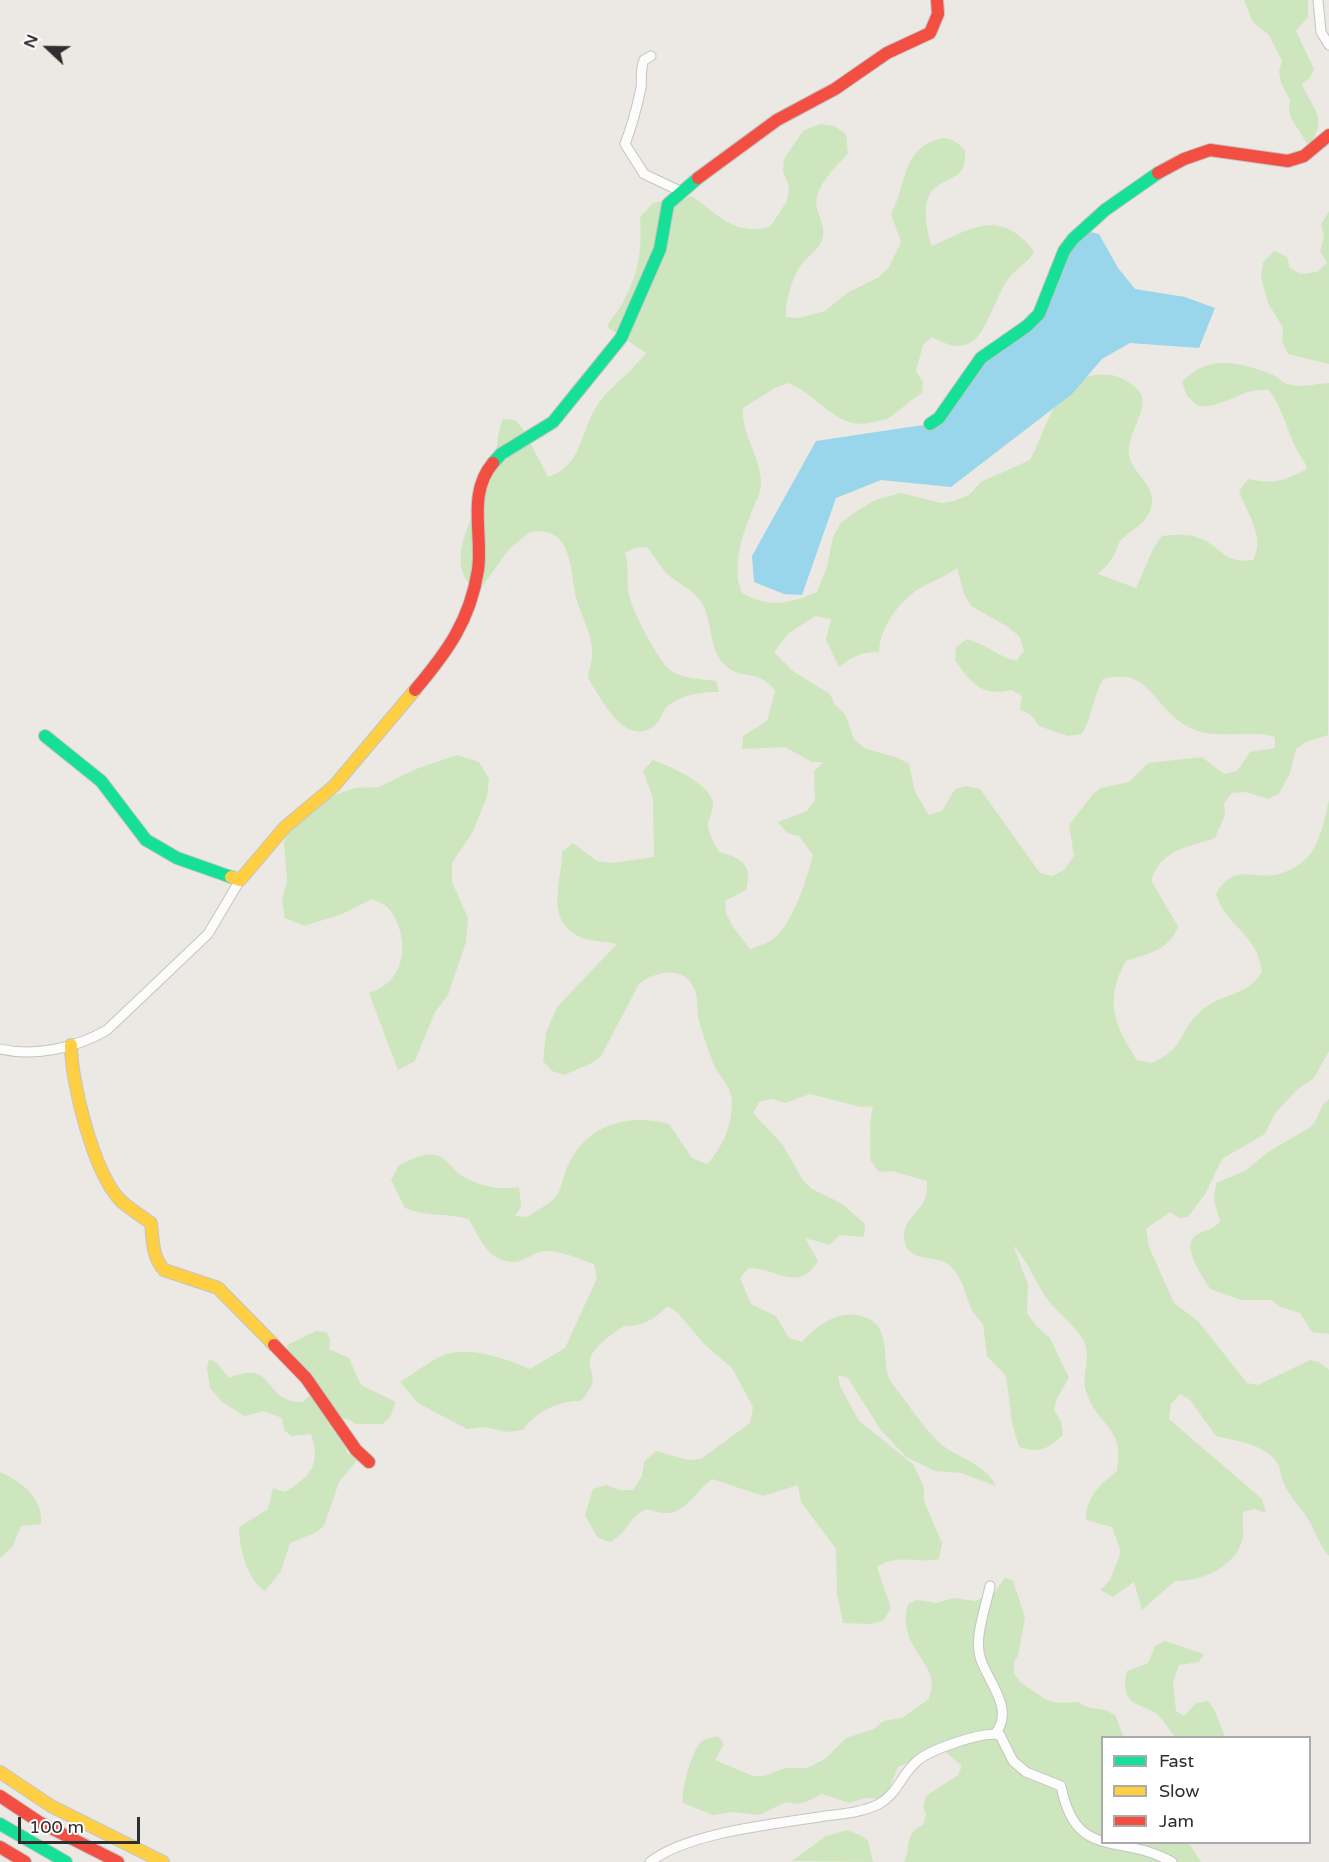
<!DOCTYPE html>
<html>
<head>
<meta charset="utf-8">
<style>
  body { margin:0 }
  #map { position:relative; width:1329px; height:1862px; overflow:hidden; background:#ece8e4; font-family:"Varela Round",sans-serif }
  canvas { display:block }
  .legend { position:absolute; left:1101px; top:1736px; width:210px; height:108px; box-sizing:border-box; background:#fff; border:2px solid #ababab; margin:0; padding:8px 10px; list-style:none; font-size:18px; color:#2e2e2e }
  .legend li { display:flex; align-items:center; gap:12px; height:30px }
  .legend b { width:30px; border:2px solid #ababab }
  .north { position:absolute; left:18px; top:18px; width:60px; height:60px; -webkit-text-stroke:4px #fff; paint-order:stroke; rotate:292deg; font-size:16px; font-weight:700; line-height:24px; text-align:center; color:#2e2e2e }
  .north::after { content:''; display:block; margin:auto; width:21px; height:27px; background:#2e2e2e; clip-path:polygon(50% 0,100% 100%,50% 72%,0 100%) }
  .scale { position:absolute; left:18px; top:1817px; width:122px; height:27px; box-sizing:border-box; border:3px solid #2e2e2e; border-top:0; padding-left:8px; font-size:18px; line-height:21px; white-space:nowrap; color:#2e2e2e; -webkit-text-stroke:4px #fff; paint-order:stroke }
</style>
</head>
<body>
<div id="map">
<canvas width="1329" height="1862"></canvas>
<ul class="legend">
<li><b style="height:8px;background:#16e098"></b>Fast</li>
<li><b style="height:8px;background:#ffcf43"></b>Slow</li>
<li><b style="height:8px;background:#f24e42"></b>Jam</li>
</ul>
<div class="north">N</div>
<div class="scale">100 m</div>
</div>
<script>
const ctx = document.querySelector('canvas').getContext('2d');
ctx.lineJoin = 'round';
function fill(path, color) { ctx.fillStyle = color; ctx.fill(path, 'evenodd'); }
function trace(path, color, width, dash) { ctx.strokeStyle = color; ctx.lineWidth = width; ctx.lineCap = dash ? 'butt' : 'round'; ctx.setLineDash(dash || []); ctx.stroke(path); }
const green = new Path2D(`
  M 1244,0 L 1308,0 L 1308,17 L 1296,31 L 1314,69 L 1310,78 L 1302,84 C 1312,109 1329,117 1309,146 L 1292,120 L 1289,110 L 1290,100 L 1281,83 L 1279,71 L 1282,61 L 1269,35 L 1253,22 Z
  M 820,124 L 834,126 L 846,134 L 848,154 C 835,167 812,189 817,209 C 820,220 826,228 822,240 C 819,249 807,257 801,265 C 792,278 785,301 786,317 L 799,318 L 825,311 L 847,293 L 879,277 L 889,267 L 901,242 L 891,214 C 906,188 901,151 936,140 C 948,135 956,141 965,150 C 966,179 955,173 936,187 C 920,198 926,231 932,246 C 972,228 1000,208 1034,251 C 1028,264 1017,267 1009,278 C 985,311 985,368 932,337 L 923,345 L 916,371 L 923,382 L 922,393 C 910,400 903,408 892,416 C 888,419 880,421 874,422 C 836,432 821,396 788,383 L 775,388 L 743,408 C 741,436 762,457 761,485 C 761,493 755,503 752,511 C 742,536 731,567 742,593 C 769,608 789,604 817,592 L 827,567 L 833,537 L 840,524 L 852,514 L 875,500 L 901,493 L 941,503 L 954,501 L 969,495 L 981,482 L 1030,460 C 1049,426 1057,368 1111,375 C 1121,376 1135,385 1141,394 C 1149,409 1126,435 1129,455 C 1132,474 1158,486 1151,508 C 1145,526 1130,530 1120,541 C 1118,544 1117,550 1115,553 C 1110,563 1105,567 1098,574 L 1136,588 L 1154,547 L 1162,536 C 1175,535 1189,533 1201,539 C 1223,548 1224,564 1253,560 C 1266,536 1246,513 1239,490 L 1249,479 C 1273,485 1286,480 1307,469 C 1304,458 1298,454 1294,444 C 1286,425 1281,407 1269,390 C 1241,387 1227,408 1198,406 L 1187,396 L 1182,382 C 1208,354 1239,362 1271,374 C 1277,376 1281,382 1287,384 C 1300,388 1316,384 1329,383 L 1328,735 L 1306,742 L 1296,749 L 1290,773 L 1279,794 L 1268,799 L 1246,792 L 1232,793 L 1224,803 L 1225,815 L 1215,838 C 1187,848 1163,848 1151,880 L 1178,927 C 1168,951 1149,953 1126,961 C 1104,999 1114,1025 1137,1060 L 1151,1063 C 1187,1048 1177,1032 1201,1011 C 1222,992 1247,998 1262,971 C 1256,932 1227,928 1216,894 C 1234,863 1250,879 1276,875 C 1287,873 1305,862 1311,853 C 1321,839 1325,817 1329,800 L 1329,1051 L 1314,1078 L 1297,1090 L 1275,1113 L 1265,1134 L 1222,1159 L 1205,1194 L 1188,1217 L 1179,1218 L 1170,1212 L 1146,1229 L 1149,1247 L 1174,1303 L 1198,1321 L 1247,1383 L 1258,1385 L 1310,1360 L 1319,1362 L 1329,1370 L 1329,1556 C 1318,1544 1315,1529 1306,1516 C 1298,1504 1288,1495 1283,1481 C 1280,1476 1281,1469 1278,1464 C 1266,1444 1237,1441 1216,1436 L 1190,1400 L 1180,1394 L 1171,1404 L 1169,1419 L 1262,1499 L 1266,1513 L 1254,1509 L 1243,1512 C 1242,1520 1244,1529 1243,1536 C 1239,1566 1200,1582 1175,1581 L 1142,1610 L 1134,1582 L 1113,1597 L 1100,1590 L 1110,1580 L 1121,1552 L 1112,1527 L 1086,1520 C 1086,1497 1100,1484 1117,1471 C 1125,1426 1099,1428 1087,1394 C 1080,1378 1091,1361 1085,1344 C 1082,1333 1059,1313 1050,1303 C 1036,1285 1029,1262 1013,1245 L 1028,1284 L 1027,1313 L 1036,1326 L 1050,1338 L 1069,1378 L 1057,1398 L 1054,1410 L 1061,1421 L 1063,1435 C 1046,1450 1041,1453 1019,1447 L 1012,1423 L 1006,1376 L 987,1356 L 983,1324 C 963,1306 969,1283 949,1265 C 935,1253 904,1265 904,1235 C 904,1219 923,1210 926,1195 C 927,1191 927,1186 927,1181 L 892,1171 L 879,1172 L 870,1160 C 872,1141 868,1124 873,1106 L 861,1107 L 810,1094 L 785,1103 L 772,1099 L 759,1102 L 753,1113 L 782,1144 L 803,1180 L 812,1189 L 841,1203 L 865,1224 L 864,1237 L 840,1235 L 830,1245 L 805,1238 L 818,1261 C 798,1294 777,1268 749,1268 L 740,1278 L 751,1304 L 776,1316 L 789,1338 L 802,1342 C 818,1324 842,1307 867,1318 C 892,1328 881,1362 890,1380 C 894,1387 900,1393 904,1399 C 913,1412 931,1436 942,1445 C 962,1460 984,1463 996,1486 L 961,1473 L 935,1471 L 906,1457 L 880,1429 L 848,1378 L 838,1375 L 840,1386 L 859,1421 L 913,1464 L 918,1474 L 924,1488 L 924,1501 L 942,1543 L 939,1559 C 917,1564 898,1553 877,1567 L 891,1608 L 884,1620 L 871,1624 L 843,1623 L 837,1594 L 836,1549 L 801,1502 L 798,1485 L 763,1496 L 712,1479 C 688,1498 683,1523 647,1509 C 629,1516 628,1533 610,1542 L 597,1537 L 585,1515 L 593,1489 L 606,1485 L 620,1490 L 633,1490 L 642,1476 L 644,1462 L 656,1451 L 688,1460 L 701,1459 L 750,1423 L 753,1407 L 732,1368 L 705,1345 L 678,1313 L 667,1306 C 656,1319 641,1327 624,1326 C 614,1333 598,1343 592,1354 C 583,1372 605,1374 581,1401 C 558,1401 536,1411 523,1430 L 508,1432 L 483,1427 L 467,1429 L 418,1403 L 400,1382 C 413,1374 426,1364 439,1357 C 468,1344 503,1358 530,1369 L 565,1348 L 597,1278 L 594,1264 C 578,1259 562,1250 544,1251 C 534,1252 524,1262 514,1262 C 488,1262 479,1237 469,1219 C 448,1213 426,1217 405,1208 L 391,1180 L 399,1165 C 411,1160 426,1151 439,1156 C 446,1159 451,1167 457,1172 C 472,1185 500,1191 519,1187 L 521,1207 L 515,1216 L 528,1217 C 538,1209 554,1203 559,1191 C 563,1183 564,1173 568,1165 C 588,1124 627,1113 669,1124 L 692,1158 L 707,1164 C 723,1147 732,1125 732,1101 C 732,1086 716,1074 712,1060 C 707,1045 701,1031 698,1016 C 697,1007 698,996 694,988 C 684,965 655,971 639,984 L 601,1056 L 590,1064 L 564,1075 L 552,1071 L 543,1061 L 546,1033 L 557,1007 L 617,944 C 605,941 591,942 580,937 C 544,920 562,882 562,852 L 573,843 L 597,861 L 612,863 L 654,857 L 653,798 L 643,771 L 653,760 C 671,767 703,780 712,799 C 716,808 708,817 708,826 C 709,835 715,844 719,852 C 742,858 753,865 746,890 L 725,901 L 726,913 L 733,927 L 750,949 C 759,946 772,942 779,934 C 796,913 806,881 813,855 L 799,836 L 787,833 L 778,822 L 807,811 L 815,800 L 814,771 L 824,762 L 812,762 L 785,747 L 742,749 L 743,736 L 767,721 L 775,691 C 760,669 743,680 727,667 C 709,652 713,627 704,607 C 695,588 675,584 663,569 C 657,562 653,554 647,547 L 635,548 L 625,553 C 630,568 626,581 629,595 C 632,611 658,660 670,670 C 682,679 702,679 716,681 L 719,692 C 701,692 685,694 670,704 C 662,709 661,721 654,726 C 624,748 601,698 588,678 C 589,669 593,659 592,650 C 592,632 580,615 576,597 C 570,568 572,525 530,532 L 509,549 L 479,591 C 434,565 485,500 494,465 C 498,449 496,434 503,419 L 515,420 L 523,429 L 548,477 C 584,466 580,426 601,400 C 615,383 632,371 646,353 L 607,327 C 611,318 617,313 622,304 C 639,273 642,252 640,217 L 653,203 L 692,196 C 719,215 734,236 770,227 L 787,201 L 789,186 L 783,172 L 784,159 L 803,131 ZM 957,568 L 964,594 L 971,606 L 1008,627 L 1020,637 L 1024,651 L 1016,661 C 998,656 985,644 967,639 L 956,647 L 955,660 C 971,683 981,697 1012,690 L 1022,696 L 1020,709 L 1032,716 L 1039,726 L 1068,736 L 1082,734 C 1092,717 1093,697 1103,679 C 1150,667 1152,705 1185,725 C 1213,743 1246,728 1275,737 L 1275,748 L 1250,752 L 1237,771 L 1224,774 L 1202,757 L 1148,763 L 1129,782 L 1101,788 L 1093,794 L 1069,825 L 1074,856 L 1064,870 L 1052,876 L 1040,873 L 980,789 L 966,786 L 955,789 L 942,811 L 929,815 L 915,792 L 909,764 L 898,758 L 864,748 L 854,739 L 845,714 L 835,705 L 830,694 L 794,672 L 774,652 L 789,633 L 815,616 L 831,619 L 826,640 L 839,667 C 852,656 863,652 879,652 C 880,628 897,604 917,590 C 929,582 944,578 957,568 Z
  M 1329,211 L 1329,364 L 1288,354 L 1282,341 L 1283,328 L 1268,303 L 1261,277 L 1263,262 L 1274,251 L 1287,257 L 1290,268 L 1301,274 L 1317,272 L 1327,263 L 1320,251 L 1324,237 L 1321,224 Z
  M 457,755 L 479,762 L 489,779 L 487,797 L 472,833 L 452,863 L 452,882 L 468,918 L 466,942 L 448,995 L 435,1012 L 415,1061 L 398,1070 L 369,993 C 375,990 381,988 386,984 C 409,966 406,929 388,908 C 385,904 377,902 372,899 L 342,914 L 304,926 L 285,918 L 282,900 L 287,881 L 284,841 L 304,805 L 355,788 L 379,787 L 416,769 Z
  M 1329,1099 L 1329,1334 L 1312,1332 L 1300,1313 L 1280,1307 L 1272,1300 L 1241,1300 L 1210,1289 C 1203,1277 1181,1247 1195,1236 C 1204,1229 1213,1231 1220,1221 L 1214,1201 L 1216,1183 L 1245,1171 L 1268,1152 L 1309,1128 L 1315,1122 L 1323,1104 Z
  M 316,1331 L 326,1332 L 330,1339 L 329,1349 L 349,1358 L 361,1385 L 396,1402 L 390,1417 L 383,1424 L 356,1424 L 347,1419 L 336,1419 L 347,1453 L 358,1459 L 339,1482 L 324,1526 L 317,1532 L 290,1543 L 281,1571 L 265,1591 C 247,1580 239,1547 239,1527 L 268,1509 L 273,1488 L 285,1492 C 311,1476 321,1465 311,1434 L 291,1436 L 284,1430 L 282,1418 L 264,1411 L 245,1416 L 223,1403 L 210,1388 L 207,1368 L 209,1359 L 217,1363 L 229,1378 C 277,1358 261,1403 303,1402 L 311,1394 L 290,1361 L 287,1345 Z
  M 0,1472 C 21,1481 44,1499 41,1524 L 21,1526 L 13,1546 L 0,1558 Z
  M 1005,1578 L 1013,1580 L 1025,1618 L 1018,1656 L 1014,1662 L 1014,1673 L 1020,1682 L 1045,1699 L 1057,1703 L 1078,1702 L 1087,1707 L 1105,1710 L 1115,1715 L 1123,1735 L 1124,1737 L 1102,1738 L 1102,1842 L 1189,1843 L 1201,1862 L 904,1862 C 912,1847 903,1833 923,1825 L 926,1815 L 923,1807 L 926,1796 L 958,1775 L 962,1766 L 942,1749 L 898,1767 L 887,1794 L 879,1799 L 865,1798 L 849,1803 L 822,1794 L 806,1802 L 795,1804 L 786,1802 L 759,1815 L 732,1812 L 713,1815 L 683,1803 C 680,1793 692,1751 700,1743 C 705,1738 711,1738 718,1736 L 724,1744 L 715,1760 L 753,1776 L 764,1776 L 785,1768 L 807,1768 L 825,1759 L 846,1738 L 874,1729 L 883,1721 L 902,1718 L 929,1699 C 944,1661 895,1652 908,1604 L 917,1600 L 936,1603 L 954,1598 L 975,1601 L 993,1594 Z
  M 1165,1641 L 1204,1654 L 1199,1662 L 1179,1665 L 1173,1683 L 1176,1711 L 1184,1716 L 1196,1703 L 1208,1701 L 1214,1709 L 1225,1737 L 1175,1737 C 1170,1731 1165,1723 1160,1717 C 1145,1701 1118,1711 1127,1671 L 1148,1663 L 1155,1646 Z
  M 847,1830 C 872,1840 867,1837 873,1862 L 792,1861 L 826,1836 Z`);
const water = new Path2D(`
  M 1081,230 L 1099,234 L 1118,268 L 1135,289 L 1185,297 L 1215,308 L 1199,348 L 1130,343 L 1102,359 L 1072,394 L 951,487 L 881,480 L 836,498 L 802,595 L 784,594 L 754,582 L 752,556 L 816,441 L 930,424 L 981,357 L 1033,321 Z`);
const street = new Path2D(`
  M 1318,0 L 1321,32 L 1329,45
  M 651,56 L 644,60 C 640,69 642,78 641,88 C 637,107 632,126 625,144 L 644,174 L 680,191
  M 0,1049 C 35,1057 76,1048 107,1030 L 208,934 L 240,880
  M 990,1586 C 986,1607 973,1639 981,1660 C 989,1683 1015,1710 995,1734
  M 650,1862 C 688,1832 776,1824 825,1816 C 842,1814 864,1812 879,1804 C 897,1794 901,1776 915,1763 C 927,1750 983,1731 1000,1735 L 1013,1761 L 1026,1772 L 1061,1786 C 1076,1862 1119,1832 1172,1862`);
const fast = new Path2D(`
  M 930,424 L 939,418 L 981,358 L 1027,326 L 1039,314 L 1064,251 L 1073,239 L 1105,210 L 1158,173
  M 493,463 L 501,454 L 553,422 L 621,338 L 660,249 L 668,204 L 698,178
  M 45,736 L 101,781 L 146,840 L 177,858 L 231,877
  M 0,1824 L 66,1862`);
const slow = new Path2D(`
  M 231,877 L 240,880 L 285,827 L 334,786 L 415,690
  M 71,1045 C 71,1083 94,1174 121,1201 C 130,1209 141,1216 151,1223 C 153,1240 152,1257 164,1270 L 218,1288 L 274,1345
  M 0,1772 L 51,1806 L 163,1862`);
const jam = new Path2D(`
  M 1158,173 L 1184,159 L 1210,150 L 1288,161 L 1304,156 L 1329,135
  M 698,178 L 777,120 L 835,89 L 887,53 L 930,33 L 938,14 L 937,0
  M 415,690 C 447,652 470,621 478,570 C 483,534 467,493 493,463
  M 274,1345 L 306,1378 L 356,1450 L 369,1462
  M 0,1796 L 39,1822 L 118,1862
  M 0,1847 L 25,1862`);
fill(green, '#cee6be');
fill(water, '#99d6ec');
trace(street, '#c5c4c5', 11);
trace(fast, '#c5c4c5', 14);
trace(slow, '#c5c4c5', 14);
trace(jam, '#c5c4c5', 14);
trace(street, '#fcfcfb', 9);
trace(fast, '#16e098', 12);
trace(slow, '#ffcf43', 12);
trace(jam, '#f24e42', 12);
</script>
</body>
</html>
